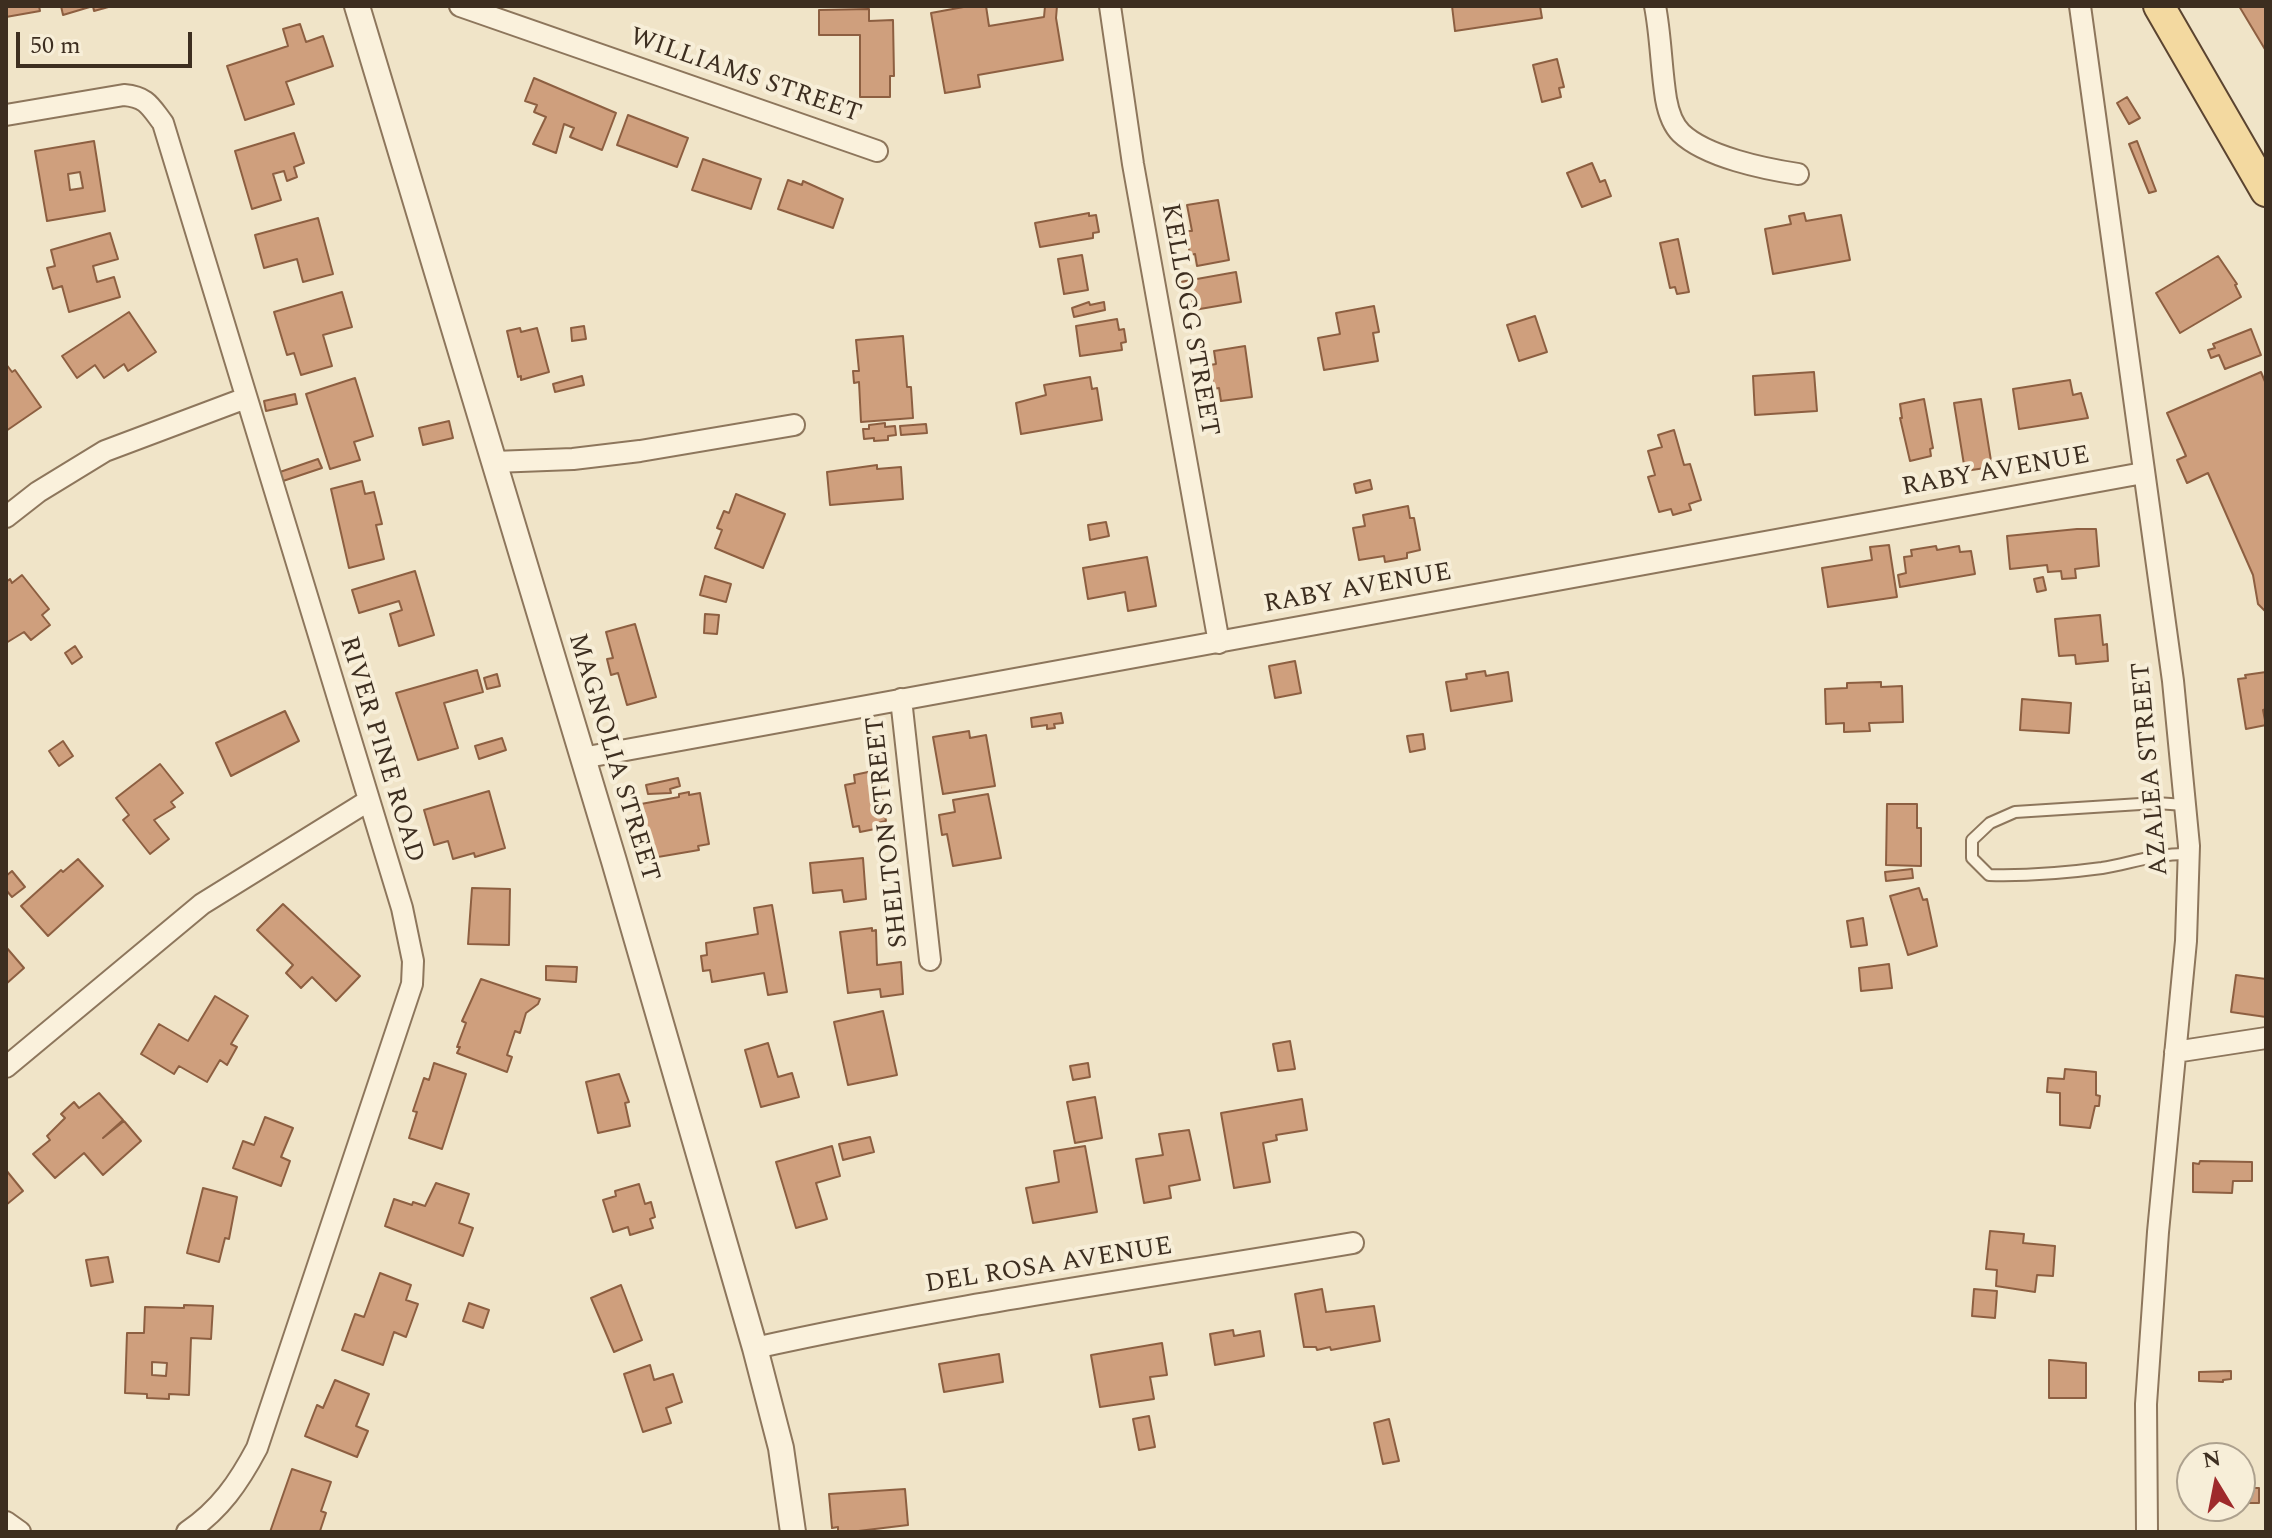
<!DOCTYPE html>
<html>
<head>
<meta charset="utf-8">
<style>
  body { margin:0 }
  #map { position:relative; width:2272px; height:1538px; overflow:hidden; background:#f0e4c8; font-family:Spectral,serif }
  canvas { display:block }
  .frame { position:absolute; inset:0; border:8px solid #3d2e20; pointer-events:none }
  .north { position:absolute; left:2176px; top:1442px; width:80px; height:80px; box-sizing:border-box; background:#f7eed8; border:2px solid #ada18e; border-radius:50%; rotate:350deg; font-size:22px; font-weight:700; line-height:32px; text-align:center; color:#3d2e20 }
  .north::after { content:''; display:block; margin:auto; width:28px; height:36px; background:#9e2a2b; clip-path:polygon(50% 0,100% 100%,50% 72%,0 100%) }
  .scale { position:absolute; left:16px; top:32px; width:176px; height:36px; box-sizing:border-box; border:4px solid #3d2e20; border-top:0; padding-left:10px; font-size:24px; line-height:28px; white-space:nowrap; color:#3d2e20; -webkit-text-stroke:6px #f7eed8; paint-order:stroke }
</style>
</head>
<body>
<div id="map">
<canvas width="2272" height="1538"></canvas>
<div class="frame"></div>
<div class="north">N</div>
<div class="scale">50 m</div>
</div>
<script>
const ctx = document.querySelector('canvas').getContext('2d');
ctx.lineJoin = 'round';
function fill(path, color) { ctx.fillStyle = color; ctx.fill(path, 'evenodd'); }
function trace(path, color, width, dash) { ctx.strokeStyle = color; ctx.lineWidth = width; ctx.lineCap = dash ? 'butt' : 'round'; ctx.setLineDash(dash || []); ctx.stroke(path); }
function drawText(font, color, halo, rows, align = 'center') {
  ctx.font = font + ' Spectral,serif'; ctx.lineWidth = 8; ctx.setLineDash([]); ctx.textBaseline = 'middle'; ctx.strokeStyle = halo; ctx.fillStyle = color; for (const [text, x, y, turn = 0] of rows) {
    ctx.save(); ctx.translate(x, y); ctx.rotate((+turn || 0) * Math.PI / 180); ctx.textAlign = isNaN(turn) ? turn : align; if (halo) ctx.strokeText(text, 0, 0); ctx.fillText(text, 0, 0); ctx.restore();
  }
}
const building = new Path2D(`
  M 6,6 L 39,6 L 40,11 L 6,17 Z
  M 61,6 L 112,6 L 94,11 L 93,6 L 63,15 Z
  M 969,6 L 986,6 L 989,26 L 1044,17 L 1045,6 L 1057,6 L 1056,18 L 1063,60 L 978,75 L 980,87 L 945,93 L 931,13 Z
  M 1452,6 L 1540,6 L 1542,18 L 1455,31 Z
  M 2239,6 L 2266,6 L 2266,51 Z
  M 869,9 L 869,21 L 893,20 L 894,76 L 890,76 L 890,97 L 860,97 L 860,35 L 819,35 L 819,10 Z
  M 300,24 L 306,42 L 323,36 L 333,66 L 286,82 L 294,104 L 245,120 L 227,66 L 288,46 L 283,29 Z
  M 1557,59 L 1564,87 L 1559,88 L 1561,97 L 1542,102 L 1533,65 Z
  M 534,78 L 616,113 L 602,150 L 570,137 L 574,128 L 564,124 L 556,153 L 533,144 L 546,117 L 534,112 L 537,105 L 525,101 Z
  M 2127,97 L 2140,118 L 2129,124 L 2117,103 Z
  M 628,115 L 688,138 L 677,167 L 617,145 Z
  M 294,133 L 304,163 L 294,167 L 297,177 L 287,181 L 284,171 L 273,174 L 281,200 L 252,209 L 235,151 Z
  M 94,141 L 105,211 L 47,221 L 35,151 ZM 80,172 L 83,188 L 70,190 L 68,174 Z
  M 2137,141 L 2156,191 L 2149,193 L 2129,144 Z
  M 703,159 L 761,179 L 751,209 L 692,190 Z
  M 1592,163 L 1600,182 L 1605,180 L 1611,196 L 1582,207 L 1567,173 Z
  M 788,180 L 802,185 L 803,181 L 843,199 L 833,228 L 778,209 Z
  M 1218,200 L 1229,260 L 1197,266 L 1195,254 L 1190,255 L 1186,231 L 1192,231 L 1187,205 Z
  M 1089,213 L 1089,216 L 1096,215 L 1099,232 L 1093,233 L 1093,238 L 1040,247 L 1035,223 Z
  M 1804,213 L 1806,221 L 1841,215 L 1850,260 L 1773,274 L 1765,229 L 1791,224 L 1789,216 Z
  M 318,218 L 333,274 L 303,282 L 297,259 L 264,268 L 255,235 Z
  M 110,233 L 118,259 L 93,266 L 97,282 L 114,277 L 120,297 L 69,312 L 62,286 L 53,289 L 47,268 L 55,266 L 51,250 Z
  M 1678,239 L 1689,292 L 1677,294 L 1675,287 L 1670,288 L 1660,243 Z
  M 1082,255 L 1088,290 L 1064,294 L 1058,259 Z
  M 2218,256 L 2237,284 L 2235,285 L 2241,297 L 2180,333 L 2156,293 Z
  M 1236,272 L 1241,302 L 1194,310 L 1190,291 L 1181,292 L 1180,282 Z
  M 342,292 L 352,327 L 323,335 L 332,366 L 301,375 L 294,353 L 287,355 L 274,312 Z
  M 1089,302 L 1090,305 L 1104,302 L 1105,310 L 1074,317 L 1072,308 Z
  M 1374,306 L 1379,332 L 1373,333 L 1378,361 L 1324,370 L 1318,338 L 1340,334 L 1336,313 Z
  M 129,312 L 156,352 L 128,371 L 124,364 L 104,378 L 95,365 L 77,378 L 62,356 Z
  M 1535,316 L 1547,352 L 1519,361 L 1507,325 Z
  M 1117,319 L 1119,330 L 1124,329 L 1126,342 L 1121,343 L 1122,350 L 1080,356 L 1076,326 Z
  M 584,326 L 586,339 L 572,341 L 571,328 Z
  M 520,328 L 521,332 L 537,328 L 549,372 L 521,380 L 521,376 L 518,377 L 507,331 Z
  M 2251,329 L 2261,355 L 2225,369 L 2219,355 L 2211,358 L 2208,350 L 2215,348 L 2213,344 Z
  M 903,336 L 907,387 L 911,387 L 913,418 L 861,422 L 859,382 L 854,383 L 853,371 L 859,371 L 856,340 Z
  M 1245,346 L 1252,397 L 1221,401 L 1219,388 L 1214,389 L 1210,365 L 1216,364 L 1214,351 Z
  M 6,364 L 12,372 L 15,370 L 41,407 L 6,431 Z
  M 1814,372 L 1817,411 L 1755,415 L 1753,376 Z
  M 2261,372 L 2266,384 L 2266,612 L 2258,604 L 2253,575 L 2208,473 L 2187,483 L 2177,460 L 2186,456 L 2167,413 Z
  M 582,376 L 584,385 L 555,392 L 553,384 Z
  M 1090,377 L 1092,389 L 1097,388 L 1102,420 L 1021,434 L 1016,403 L 1046,395 L 1044,385 Z
  M 355,378 L 373,436 L 354,442 L 360,460 L 330,469 L 306,394 Z
  M 2070,380 L 2073,395 L 2081,393 L 2088,418 L 2019,429 L 2013,389 Z
  M 295,394 L 297,404 L 266,411 L 264,401 Z
  M 1924,399 L 1933,448 L 1930,449 L 1931,456 L 1910,461 L 1900,418 L 1902,418 L 1900,404 Z
  M 1981,399 L 1992,467 L 1965,471 L 1954,403 Z
  M 449,421 L 453,438 L 423,445 L 419,428 Z
  M 885,423 L 885,427 L 895,426 L 896,435 L 888,436 L 888,440 L 874,441 L 874,438 L 864,439 L 863,429 L 869,429 L 869,425 Z
  M 926,424 L 927,433 L 901,435 L 900,426 Z
  M 1674,430 L 1684,465 L 1690,464 L 1701,500 L 1689,504 L 1691,510 L 1673,515 L 1671,509 L 1659,512 L 1648,477 L 1655,475 L 1648,451 L 1662,447 L 1658,435 Z
  M 318,459 L 322,468 L 280,482 L 277,473 Z
  M 877,465 L 877,469 L 901,467 L 903,499 L 830,505 L 827,472 Z
  M 1370,480 L 1372,489 L 1356,493 L 1354,484 Z
  M 362,481 L 365,494 L 374,492 L 382,524 L 376,525 L 384,559 L 349,568 L 331,489 Z
  M 736,494 L 785,514 L 763,568 L 715,548 L 722,530 L 717,528 L 724,511 L 729,513 Z
  M 1408,506 L 1410,518 L 1414,518 L 1420,550 L 1407,553 L 1407,558 L 1385,562 L 1384,556 L 1359,560 L 1353,528 L 1365,526 L 1363,515 Z
  M 1106,522 L 1109,536 L 1090,540 L 1088,525 Z
  M 2077,529 L 2096,529 L 2099,566 L 2075,569 L 2076,578 L 2062,579 L 2061,571 L 2048,572 L 2047,565 L 2010,569 L 2007,536 Z
  M 1889,545 L 1897,597 L 1828,607 L 1822,568 L 1872,560 L 1870,547 Z
  M 1936,546 L 1937,550 L 1959,546 L 1960,552 L 1971,551 L 1975,574 L 1900,587 L 1898,575 L 1906,573 L 1904,557 L 1912,556 L 1911,550 Z
  M 1147,557 L 1156,606 L 1128,611 L 1125,592 L 1088,599 L 1083,568 Z
  M 415,571 L 434,635 L 399,646 L 390,614 L 402,610 L 399,601 L 359,613 L 352,590 Z
  M 22,575 L 49,609 L 42,615 L 50,625 L 31,640 L 24,632 L 6,643 L 6,582 L 10,579 L 12,583 Z
  M 705,576 L 731,584 L 726,602 L 700,595 Z
  M 2043,577 L 2046,590 L 2037,592 L 2034,579 Z
  M 705,614 L 719,615 L 717,634 L 704,633 Z
  M 2100,615 L 2103,645 L 2107,644 L 2108,661 L 2076,664 L 2075,655 L 2059,656 L 2055,619 Z
  M 635,624 L 656,697 L 627,705 L 618,673 L 611,675 L 607,659 L 613,658 L 606,632 Z
  M 75,646 L 82,657 L 72,664 L 65,653 Z
  M 1295,661 L 1301,693 L 1275,698 L 1269,666 Z
  M 477,670 L 483,692 L 444,703 L 458,748 L 418,760 L 396,693 Z
  M 1485,671 L 1486,676 L 1508,672 L 1512,701 L 1451,711 L 1446,682 L 1467,679 L 1466,674 Z
  M 2266,672 L 2266,709 L 2263,710 L 2266,725 L 2246,729 L 2238,679 L 2246,678 L 2245,675 Z
  M 497,674 L 500,686 L 487,689 L 484,678 Z
  M 1881,682 L 1881,687 L 1902,686 L 1903,722 L 1869,723 L 1870,731 L 1844,732 L 1844,723 L 1826,724 L 1825,689 L 1847,688 L 1847,683 Z
  M 2022,699 L 2071,703 L 2069,733 L 2020,730 Z
  M 285,711 L 299,741 L 231,776 L 216,743 Z
  M 1061,713 L 1063,723 L 1054,724 L 1055,728 L 1047,729 L 1047,725 L 1032,727 L 1031,718 Z
  M 969,731 L 970,738 L 986,735 L 995,786 L 943,794 L 933,737 Z
  M 1423,734 L 1425,749 L 1410,752 L 1407,736 Z
  M 502,738 L 506,750 L 479,759 L 475,746 Z
  M 63,741 L 73,756 L 59,766 L 49,751 Z
  M 160,764 L 183,793 L 171,802 L 175,807 L 154,820 L 169,839 L 150,854 L 123,820 L 129,815 L 116,798 Z
  M 868,772 L 869,781 L 879,779 L 886,821 L 874,824 L 875,829 L 860,832 L 859,826 L 853,827 L 845,785 L 855,783 L 854,775 Z
  M 678,778 L 680,786 L 670,789 L 671,793 L 648,794 L 646,785 Z
  M 489,791 L 505,848 L 475,857 L 474,853 L 453,859 L 448,841 L 434,845 L 424,810 Z
  M 689,792 L 689,795 L 700,793 L 709,844 L 698,846 L 699,850 L 652,858 L 641,804 L 679,797 L 679,794 Z
  M 988,794 L 1001,858 L 953,866 L 947,834 L 942,835 L 939,815 L 955,812 L 953,800 Z
  M 1887,804 L 1917,804 L 1917,828 L 1921,828 L 1921,866 L 1886,865 Z
  M 863,858 L 866,899 L 844,902 L 842,890 L 813,893 L 810,863 Z
  M 78,859 L 103,886 L 48,936 L 21,906 L 61,870 L 63,872 Z
  M 1912,869 L 1913,878 L 1886,881 L 1885,872 Z
  M 12,871 L 25,887 L 12,897 L 6,890 L 6,876 Z
  M 472,888 L 510,889 L 509,945 L 468,944 Z
  M 1919,888 L 1923,900 L 1927,899 L 1937,946 L 1908,955 L 1890,896 Z
  M 283,904 L 360,976 L 336,1001 L 312,977 L 301,988 L 286,973 L 293,965 L 257,930 Z
  M 772,905 L 787,992 L 768,995 L 764,973 L 712,982 L 710,970 L 703,971 L 701,956 L 707,955 L 706,943 L 758,934 L 754,908 Z
  M 1863,918 L 1867,945 L 1851,947 L 1847,921 Z
  M 872,928 L 872,931 L 876,930 L 877,965 L 901,962 L 903,994 L 881,997 L 880,989 L 848,993 L 840,932 Z
  M 6,947 L 24,968 L 6,984 Z
  M 1889,964 L 1892,988 L 1861,991 L 1859,968 Z
  M 546,966 L 577,967 L 576,982 L 546,980 Z
  M 2236,975 L 2266,979 L 2266,1017 L 2231,1012 Z
  M 481,979 L 540,999 L 538,1004 L 526,1013 L 520,1033 L 515,1031 L 507,1055 L 512,1057 L 507,1072 L 457,1053 L 460,1047 L 457,1047 L 466,1023 L 462,1021 Z
  M 215,996 L 248,1016 L 231,1044 L 237,1047 L 227,1065 L 220,1060 L 207,1082 L 179,1066 L 174,1074 L 141,1054 L 159,1024 L 188,1041 Z
  M 883,1011 L 897,1075 L 848,1085 L 834,1022 Z
  M 1290,1041 L 1295,1069 L 1278,1071 L 1273,1044 Z
  M 768,1043 L 778,1077 L 792,1073 L 799,1097 L 761,1107 L 745,1050 Z
  M 434,1063 L 466,1074 L 442,1149 L 409,1138 L 417,1112 L 413,1111 L 424,1078 L 429,1080 Z
  M 1088,1063 L 1090,1077 L 1073,1080 L 1070,1066 Z
  M 2065,1069 L 2096,1072 L 2096,1095 L 2100,1096 L 2099,1106 L 2095,1106 L 2090,1128 L 2060,1125 L 2060,1093 L 2047,1092 L 2048,1078 L 2064,1079 Z
  M 619,1074 L 629,1102 L 625,1103 L 630,1126 L 598,1133 L 586,1082 Z
  M 99,1093 L 123,1120 L 103,1138 L 124,1121 L 141,1141 L 103,1175 L 84,1153 L 55,1178 L 33,1154 L 50,1140 L 47,1136 L 65,1118 L 61,1114 L 74,1102 L 79,1108 Z
  M 1095,1097 L 1102,1138 L 1075,1143 L 1067,1102 Z
  M 1302,1099 L 1307,1130 L 1276,1135 L 1277,1140 L 1263,1143 L 1270,1182 L 1234,1188 L 1221,1113 Z
  M 265,1117 L 293,1128 L 281,1157 L 290,1161 L 281,1186 L 233,1168 L 243,1141 L 254,1145 Z
  M 1189,1130 L 1200,1180 L 1169,1186 L 1171,1198 L 1144,1203 L 1136,1159 L 1163,1155 L 1159,1134 Z
  M 870,1137 L 874,1152 L 843,1160 L 839,1144 Z
  M 832,1146 L 840,1176 L 816,1183 L 827,1219 L 796,1228 L 776,1162 Z
  M 1085,1146 L 1097,1212 L 1033,1223 L 1026,1188 L 1059,1182 L 1054,1151 Z
  M 2200,1161 L 2252,1162 L 2252,1181 L 2233,1181 L 2232,1193 L 2193,1192 L 2193,1163 L 2199,1164 Z
  M 6,1170 L 23,1191 L 6,1205 Z
  M 436,1183 L 469,1194 L 459,1223 L 473,1228 L 463,1256 L 385,1226 L 394,1199 L 412,1205 L 413,1202 L 425,1206 Z
  M 639,1184 L 645,1204 L 651,1202 L 655,1217 L 650,1219 L 653,1228 L 630,1235 L 628,1227 L 613,1232 L 603,1200 L 616,1196 L 615,1191 Z
  M 203,1188 L 237,1197 L 229,1239 L 225,1238 L 219,1262 L 187,1253 Z
  M 1990,1231 L 2024,1234 L 2023,1243 L 2055,1246 L 2053,1276 L 2037,1275 L 2035,1292 L 1996,1286 L 1997,1270 L 1986,1269 Z
  M 108,1257 L 113,1282 L 91,1286 L 86,1260 Z
  M 380,1273 L 411,1285 L 406,1300 L 418,1304 L 406,1337 L 394,1332 L 383,1365 L 342,1350 L 355,1314 L 364,1317 Z
  M 621,1285 L 642,1340 L 614,1352 L 591,1298 Z
  M 1322,1289 L 1326,1312 L 1374,1306 L 1380,1341 L 1331,1350 L 1330,1347 L 1317,1350 L 1316,1347 L 1304,1347 L 1295,1294 Z
  M 1974,1289 L 1997,1291 L 1995,1318 L 1972,1316 Z
  M 469,1303 L 489,1310 L 483,1328 L 463,1321 Z
  M 184,1305 L 213,1306 L 211,1339 L 191,1338 L 189,1395 L 169,1394 L 169,1399 L 147,1398 L 147,1394 L 125,1393 L 127,1333 L 144,1333 L 145,1307 L 184,1308 ZM 152,1362 L 167,1363 L 166,1376 L 152,1375 Z
  M 1233,1330 L 1234,1336 L 1260,1331 L 1264,1356 L 1215,1365 L 1210,1334 Z
  M 1162,1343 L 1167,1375 L 1150,1377 L 1154,1399 L 1100,1407 L 1091,1355 Z
  M 999,1354 L 1003,1382 L 944,1392 L 939,1364 Z
  M 2049,1360 L 2086,1363 L 2086,1398 L 2049,1398 Z
  M 650,1365 L 654,1380 L 673,1374 L 682,1402 L 666,1408 L 671,1423 L 643,1432 L 624,1374 Z
  M 2231,1371 L 2231,1379 L 2223,1380 L 2223,1382 L 2199,1381 L 2199,1372 Z
  M 335,1380 L 369,1394 L 356,1426 L 368,1431 L 357,1457 L 305,1436 L 317,1405 L 323,1408 Z
  M 1149,1416 L 1155,1447 L 1139,1450 L 1133,1419 Z
  M 1389,1419 L 1399,1461 L 1383,1464 L 1374,1423 Z
  M 292,1469 L 331,1482 L 321,1511 L 326,1513 L 320,1531 L 270,1532 Z
  M 2246,1473 L 2246,1488 L 2259,1488 L 2259,1503 L 2240,1503 L 2240,1474 Z
  M 905,1489 L 908,1525 L 850,1532 L 838,1532 L 838,1527 L 832,1528 L 829,1494 Z`);
const service = new Path2D(`
  M 2185,805 L 2156,803 L 2015,812 L 1990,823 L 1972,840 L 1972,858 L 1989,875 C 2027,876 2065,873 2102,868 C 2131,863 2159,853 2189,854`);
const minor = new Path2D(`
  M 460,6 L 877,151
  M 1110,6 L 1133,164 L 1219,643
  M 1655,6 C 1661,37 1661,68 1666,99 C 1668,110 1673,125 1681,133 C 1706,157 1765,169 1798,174
  M 2080,6 L 2173,681 L 2189,846 L 2186,941 L 2158,1232 L 2146,1404 L 2147,1532
  M 6,115 L 124,95 C 147,97 150,106 163,123 L 402,908 L 413,961 L 412,984 L 257,1448 C 239,1482 220,1510 187,1532
  M 494,462 L 573,459 L 640,451 L 794,425
  M 6,517 L 38,492 L 105,451 L 246,398
  M 901,699 L 930,960
  M 582,758 L 2143,473
  M 2175,1052 L 2266,1038
  M 6,1067 L 202,904 L 368,801
  M 755,1348 C 953,1304 1153,1277 1353,1243
  M 6,1522 L 20,1532`);
const tertiary = new Path2D(`
  M 357,6 L 614,861 L 755,1348 L 781,1448 L 793,1532`);
const primary = new Path2D(`
  M 2159,6 L 2266,191`);
const streetNames = [
  ["WILLIAMS STREET",745,77,19],
  ["KELLOGG STREET",1188,320,80],
  ["RABY AVENUE",1996,473,-10],
  ["RABY AVENUE",1358,590,-10],
  ["RIVER PINE ROAD",380,750,73],
  ["MAGNOLIA STREET",612,758,73],
  ["AZALEA STREET",2152,769,-95],
  ["SHELTON STREET",889,832,-96],
  ["DEL ROSA AVENUE",1049,1267,-9]
];
fill(building, '#cf9f7d');
trace(building, '#8d5f41', 2);
trace(service, '#8d765c', 14);
trace(minor, '#8d765c', 24);
trace(tertiary, '#8d765c', 28);
trace(primary, '#5b4430', 34);
trace(service, '#faf1dc', 10);
trace(minor, '#faf1dc', 20);
trace(tertiary, '#faf1dc', 24);
trace(primary, '#f3d9a0', 30);
drawText('26px', '#3d2e20', '#f7eed8', streetNames);
</script>
</body>
</html>
